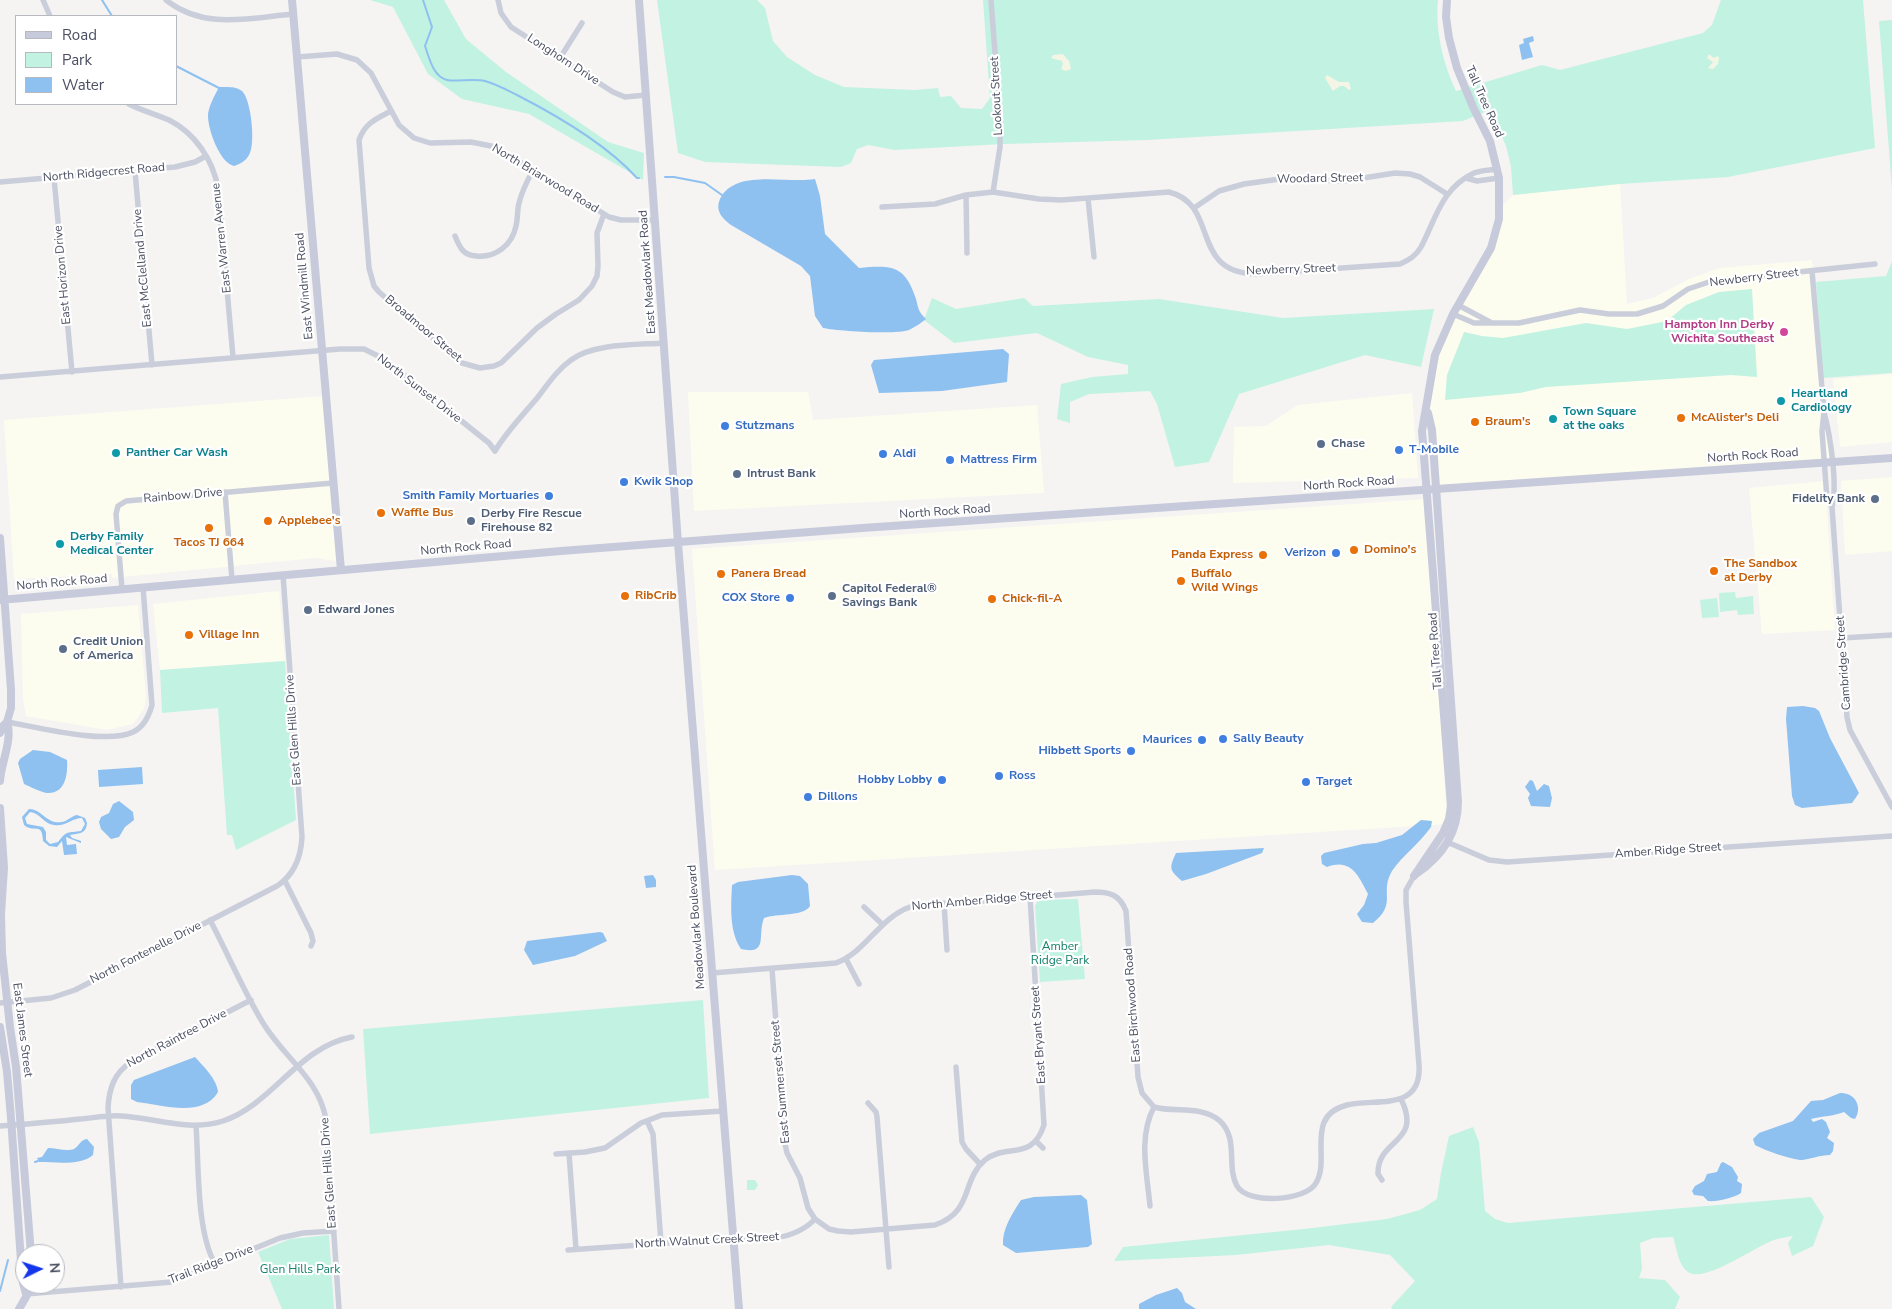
<!DOCTYPE html>
<html>
<head>
<meta charset="utf-8">
<style>
  body { margin:0 }
  #map { position:relative; width:1892px; height:1309px; overflow:hidden; background:#f5f4f3; font-family:"Nunito Sans",sans-serif }
  canvas { display:block }
  .legend { position:absolute; left:15px; top:15px; width:162px; height:90px; box-sizing:border-box; background:#fff; border:1px solid #b7b9c0; margin:0; padding:6px 9px; list-style:none; font-size:15px; color:#4a4f61 }
  .legend li { display:flex; align-items:center; gap:10px; height:25px }
  .legend b { width:25px; border:1px solid #b7b9c0 }
  .north { position:absolute; left:15px; top:1244px; width:50px; height:50px; box-sizing:border-box; background:#fff; border:1px solid #b7b9c0; border-radius:50%; rotate:86deg; font-size:14px; font-weight:700; line-height:20px; text-align:center; color:#4a4f61 }
  .north::after { content:''; display:block; margin:auto; width:18px; height:22px; background:#1636ec; clip-path:polygon(50% 0,100% 100%,50% 72%,0 100%) }
</style>
</head>
<body>
<div id="map">
<canvas width="1892" height="1309"></canvas>
<ul class="legend">
<li><b style="height:6px;background:#c6cadb"></b>Road</li>
<li><b style="height:14px;background:#c2f2e2"></b>Park</li>
<li><b style="height:14px;background:#8ec0f0"></b>Water</li>
</ul>
<div class="north">N</div>
</div>
<script>
const ctx = document.querySelector('canvas').getContext('2d');
ctx.lineJoin = 'round';
function fill(path, color) { ctx.fillStyle = color; ctx.fill(path, 'evenodd'); }
function trace(path, color, width, dash) { ctx.strokeStyle = color; ctx.lineWidth = width; ctx.lineCap = dash ? 'butt' : 'round'; ctx.setLineDash(dash || []); ctx.stroke(path); }
function drawText(font, color, halo, rows, align = 'center') {
  ctx.font = font + ' "Nunito Sans",sans-serif'; ctx.lineWidth = 4.5; ctx.setLineDash([]); ctx.textBaseline = 'middle'; ctx.strokeStyle = halo; ctx.fillStyle = color; for (const [text, x, y, turn = 0] of rows) {
    ctx.save(); ctx.translate(x, y); ctx.rotate((+turn || 0) * Math.PI / 180); ctx.textAlign = isNaN(turn) ? turn : align; if (halo) ctx.strokeText(text, 0, 0); ctx.fillText(text, 0, 0); ctx.restore();
  }
}
const commercial = new Path2D(`
  M 1620,184 L 1627,304 L 1653,298 L 1689,279 L 1720,268 L 1812,260 L 1832,462 L 1435,490 L 1427,409 L 1435,355 L 1491,248 L 1499,210 L 1513,195 Z
  M 1892,374 L 1892,442 L 1840,447 L 1833,379 Z
  M 688,392 L 808,392 L 813,420 L 1037,405 L 1044,493 L 694,511 Z
  M 1412,393 L 1418,478 L 1233,483 L 1234,427 L 1266,426 L 1298,405 Z
  M 325,396 L 336,561 L 315,558 L 112,578 L 112,574 L 14,579 L 4,420 Z
  M 1892,477 L 1892,551 L 1845,555 L 1841,481 Z
  M 1825,481 L 1835,630 L 1762,634 L 1749,488 Z
  M 1427,499 L 1447,824 L 715,870 L 692,549 Z
  M 279,591 L 285,661 L 160,670 L 153,604 Z
  M 138,605 L 146,696 L 144,709 L 133,724 L 107,730 L 26,716 L 23,699 L 21,614 Z`);
const green = new Path2D(`
  M 370,0 L 444,0 L 466,39 L 506,72 L 608,142 L 644,153 L 643,180 L 529,114 L 462,99 L 428,74 L 393,7 Z
  M 657,0 L 757,0 L 765,8 L 773,41 L 787,57 L 815,75 L 844,87 L 915,90 L 938,88 L 940,97 L 951,96 L 961,108 L 982,109 L 990,98 L 983,0 L 1438,0 C 1435,30 1443,64 1456,91 L 1542,65 L 1560,70 L 1703,33 L 1712,25 L 1721,0 L 1863,0 L 1875,148 L 1728,177 L 1620,184 L 1513,195 L 1511,167 L 1506,146 L 1490,110 L 1463,121 L 1147,140 L 1003,144 L 894,150 L 868,145 L 857,149 L 851,163 L 841,167 L 705,162 L 678,153 Z
  M 1892,20 L 1892,190 L 1879,21 Z
  M 1892,261 L 1892,373 L 1823,378 L 1816,282 L 1886,276 Z
  M 1752,289 L 1757,377 L 1731,375 L 1546,387 L 1520,393 L 1445,400 L 1447,375 L 1464,332 L 1482,336 L 1503,338 L 1586,323 L 1627,329 L 1667,321 L 1686,305 L 1719,292 Z
  M 932,298 L 956,309 L 1024,298 L 1033,306 L 1159,299 L 1283,318 L 1434,309 L 1421,367 L 1365,355 L 1239,394 L 1209,462 L 1175,467 L 1157,404 L 1150,391 L 1089,394 L 1070,402 L 1070,423 L 1057,419 L 1061,384 L 1092,377 L 1128,374 L 1128,365 L 1088,357 L 1037,333 L 954,343 L 924,320 Z
  M 1735,592 L 1736,598 L 1753,596 L 1754,614 L 1738,615 L 1737,610 L 1720,612 L 1719,593 Z
  M 1717,598 L 1719,617 L 1702,618 L 1700,600 Z
  M 285,661 L 296,820 L 236,850 L 232,835 L 227,835 L 218,708 L 162,713 L 160,670 Z
  M 1078,899 L 1085,979 L 1040,982 L 1035,906 L 1038,900 Z
  M 703,1000 L 709,1098 L 370,1134 L 363,1029 Z
  M 1473,1127 L 1479,1142 L 1485,1211 L 1495,1219 L 1508,1223 L 1811,1197 L 1824,1217 L 1813,1246 L 1792,1256 L 1788,1243 L 1793,1236 C 1787,1237 1780,1238 1774,1240 C 1756,1246 1704,1284 1688,1272 C 1678,1265 1677,1249 1673,1237 L 1653,1238 L 1640,1243 L 1642,1269 L 1639,1278 L 1665,1280 L 1680,1297 L 1675,1309 L 1392,1309 L 1391,1307 L 1415,1281 L 1390,1255 L 1329,1245 L 1236,1255 L 1114,1261 L 1123,1247 L 1304,1229 L 1387,1219 L 1420,1210 L 1437,1199 L 1441,1173 L 1449,1136 Z
  M 747,1180 L 755,1180 L 758,1185 L 755,1190 L 747,1190 Z
  M 329,1235 L 334,1309 L 282,1309 L 258,1252 L 290,1239 Z`);
const sand = new Path2D(`
  M 1063,54 L 1069,61 L 1071,69 L 1066,71 L 1061,69 L 1063,64 L 1062,61 L 1051,58 L 1053,55 Z
  M 1709,54 L 1714,58 L 1718,56 L 1719,58 L 1718,64 L 1713,69 L 1708,68 L 1713,62 L 1707,58 Z
  M 1327,75 L 1339,82 L 1349,82 L 1351,89 L 1349,90 L 1344,86 L 1340,86 L 1333,91 L 1325,78 Z`);
const water = new Path2D(`
  M 1533,36 L 1534,41 L 1529,43 L 1533,57 L 1522,60 L 1519,45 L 1524,43 L 1523,39 Z
  M 219,87 C 227,87 236,86 242,91 C 251,99 256,144 249,155 C 246,161 240,164 234,166 C 220,163 208,130 208,116 C 208,107 215,95 219,87 Z
  M 815,179 L 820,196 L 825,234 L 859,268 C 892,265 905,265 916,299 C 919,310 918,311 926,319 C 921,323 915,327 909,330 C 896,335 838,331 823,328 L 815,316 L 810,276 L 801,266 L 731,225 C 722,218 715,211 720,199 C 735,168 787,184 815,179 Z
  M 1003,349 L 1009,354 L 1007,382 L 942,391 L 879,393 L 871,365 L 874,360 Z
  M 1803,706 L 1815,708 L 1819,711 L 1830,738 L 1859,793 L 1852,803 L 1802,808 L 1795,805 L 1792,796 L 1786,719 L 1787,707 Z
  M 33,750 L 50,752 L 67,760 C 68,773 66,794 47,793 C 40,792 31,787 24,784 L 18,763 L 20,759 Z
  M 142,767 L 143,784 L 99,787 L 98,770 Z
  M 1530,780 L 1533,781 L 1537,791 L 1544,784 L 1549,786 L 1552,798 L 1550,807 L 1531,806 L 1528,798 L 1530,794 L 1525,787 Z
  M 119,801 L 133,812 L 134,820 L 125,827 L 119,837 L 111,839 L 101,829 L 99,822 L 101,817 L 109,813 L 113,804 Z
  M 29,809 C 42,809 47,825 62,822 C 68,821 71,816 77,815 L 85,818 L 87,823 C 86,835 78,833 70,835 L 72,838 L 81,841 L 81,843 L 66,837 L 67,845 L 76,844 L 77,854 L 64,855 L 62,841 L 57,847 L 49,846 L 43,841 C 42,821 35,834 24,825 L 22,817 ZM 30,812 C 40,813 44,824 54,825 C 65,827 72,818 82,818 L 85,824 L 81,831 C 68,833 67,830 58,842 L 50,844 L 46,840 L 46,832 L 43,827 L 27,824 L 25,818 Z
  M 1421,820 L 1432,821 L 1431,827 C 1420,843 1402,856 1392,871 C 1379,893 1398,903 1373,923 L 1362,922 L 1357,914 L 1364,905 L 1368,894 C 1358,875 1351,858 1327,867 L 1322,864 L 1321,856 L 1324,853 L 1363,844 L 1376,843 L 1402,835 Z
  M 1264,848 L 1262,853 L 1206,874 L 1182,881 C 1169,870 1169,868 1176,853 Z
  M 653,875 L 656,880 L 656,887 L 646,888 L 644,876 Z
  M 792,875 L 800,876 L 808,884 L 810,906 C 803,917 777,913 764,918 C 757,936 769,955 741,949 C 729,931 731,906 732,885 L 738,882 Z
  M 600,932 L 603,933 L 607,941 L 575,956 L 533,965 L 524,950 L 527,941 Z
  M 195,1057 C 203,1066 217,1079 218,1092 C 203,1118 162,1105 137,1102 L 131,1099 L 131,1085 L 134,1080 Z
  M 1840,1093 C 1855,1092 1863,1107 1855,1119 L 1851,1118 L 1844,1112 C 1835,1116 1822,1116 1811,1119 L 1813,1122 L 1822,1119 L 1826,1122 L 1830,1132 L 1827,1138 L 1834,1143 L 1833,1151 L 1830,1155 C 1820,1155 1811,1159 1802,1160 C 1792,1160 1764,1150 1755,1145 L 1753,1139 L 1759,1133 L 1793,1121 L 1811,1101 L 1823,1100 Z
  M 87,1139 L 94,1147 L 93,1155 C 80,1166 56,1162 39,1162 L 37,1158 L 42,1157 L 48,1148 C 56,1148 67,1152 74,1149 C 80,1145 80,1140 87,1139 Z
  M 1723,1162 L 1732,1167 L 1738,1177 L 1737,1181 L 1742,1184 L 1741,1193 C 1733,1198 1717,1202 1708,1201 L 1703,1196 L 1694,1195 L 1692,1191 L 1695,1186 L 1704,1181 L 1707,1174 L 1717,1172 L 1721,1163 Z
  M 1081,1195 L 1087,1200 L 1092,1244 L 1088,1247 L 1016,1253 L 1003,1245 C 1002,1229 1012,1214 1021,1200 L 1034,1197 Z
  M 1177,1288 L 1182,1293 L 1185,1302 L 1196,1309 L 1139,1309 L 1139,1304 L 1156,1295 Z`);
const stream = new Path2D(`
  M 102,0 L 112,16
  M 423,0 L 432,27 L 425,46 C 429,57 433,77 447,80 C 456,82 474,78 485,81 C 496,84 507,90 517,95 C 556,115 608,146 637,178 L 639,178
  M 176,66 L 219,88
  M 665,177 L 674,177 L 705,183 L 722,195
  M 35,1162 L 38,1161
  M 0,1291 L 8,1260`);
const street = new Path2D(`
  M 43,0 L 50,16
  M 166,0 C 204,30 248,18 293,14
  M 498,0 L 501,13 L 511,27 L 613,92 L 625,97 L 646,95
  M 991,0 L 1000,119 L 1000,147 L 993,192
  M 297,57 L 337,54 L 357,60 L 371,73 L 399,125 L 414,138 L 430,143 L 471,142 L 496,147 L 609,217 L 621,220 L 655,220
  M 560,58 L 582,23
  M 129,104 C 142,111 156,114 169,120 C 195,133 213,160 218,188 L 233,357
  M 391,111 C 376,119 365,123 359,140 L 369,268 L 374,286 L 379,292 L 462,363 L 480,368 L 494,366 L 501,363 L 537,328 L 556,314 L 579,300 L 592,286 L 597,276 L 598,266 L 597,233 L 604,214
  M 135,171 L 152,365
  M 54,178 L 72,372
  M 1466,178 L 1477,181 L 1499,178
  M 0,182 L 175,167 L 195,162 L 206,156
  M 966,195 L 967,253
  M 1088,198 L 1094,257
  M 882,207 L 935,204 L 966,195 L 993,192 L 1039,199 L 1061,200 L 1169,192 C 1220,205 1189,272 1255,274 L 1400,264 C 1409,260 1416,256 1421,247 C 1436,218 1442,188 1474,173 C 1481,170 1490,170 1498,169
  M 1194,208 L 1219,191 L 1244,184 L 1280,179 L 1344,181 L 1395,173 L 1410,174 L 1420,177 L 1447,194
  M 455,236 C 460,248 463,255 476,256 C 496,258 512,245 516,226 C 518,218 517,210 519,203 C 522,191 527,181 533,170
  M 1812,271 L 1824,412 C 1830,435 1838,484 1832,507 L 1827,499 L 1822,431 L 1824,412
  M 1458,305 L 1490,322
  M 1453,314 L 1474,323 L 1519,323 L 1580,310 L 1609,314 L 1637,314 L 1663,306 L 1688,289 L 1712,281 L 1875,264
  M 0,377 L 340,349 L 364,349 L 384,359 L 489,443 L 495,451 C 507,431 523,415 538,397 C 548,384 557,370 571,360 C 593,343 637,345 664,343
  M 225,492 L 232,580
  M 1832,507 L 1847,717 L 1850,730 L 1892,807
  M 122,589 L 116,514 L 118,506 L 126,501 L 333,483
  M 1842,638 L 1892,635
  M 7,722 C 37,727 106,745 133,732 C 144,727 149,716 152,705 L 143,587
  M 1447,842 L 1489,860 L 1507,862 L 1892,836
  M 285,881 L 311,933 L 313,941 L 311,946
  M 944,903 L 947,950
  M 864,907 L 882,924
  M 210,920 C 228,954 243,990 263,1023 C 284,1058 318,1077 326,1119 L 339,1309
  M 846,959 L 859,984
  M 772,969 L 785,1144 L 787,1153 L 800,1178 L 808,1208 L 815,1219 L 829,1229 L 838,1231 L 851,1232 L 935,1225 C 974,1212 961,1180 985,1160 C 1006,1143 1032,1162 1044,1125 L 1030,897
  M 712,973 L 836,963 C 866,952 879,918 910,907 L 1095,892 C 1110,892 1120,895 1126,911 L 1138,1077 L 1142,1093 L 1154,1107 C 1175,1113 1202,1105 1220,1121 C 1239,1139 1226,1166 1237,1186 C 1248,1205 1306,1201 1316,1183 C 1331,1158 1304,1116 1347,1105 C 1376,1098 1422,1112 1419,1065 L 1406,902 L 1406,890 L 1414,876
  M 0,1003 L 51,998 L 75,990 L 277,886 C 294,875 301,856 302,837 L 283,575
  M 956,1067 L 962,1142 L 966,1149 L 980,1164
  M 868,1103 L 876,1112 L 877,1117 L 889,1267
  M 647,1121 L 653,1134 L 661,1243
  M 0,1126 C 27,1124 53,1122 80,1119 C 93,1118 108,1115 121,1116 C 156,1118 188,1132 223,1121 C 273,1104 298,1047 352,1037
  M 196,1126 C 199,1165 196,1230 215,1264
  M 1036,1141 L 1043,1148
  M 569,1153 L 576,1249
  M 556,1154 L 585,1152 L 605,1148 L 641,1123 L 662,1115 L 723,1111
  M 1382,1180 L 1378,1174 C 1377,1138 1423,1144 1401,1099
  M 1150,1206 C 1147,1173 1138,1137 1154,1107
  M 568,1250 L 712,1240 C 745,1240 791,1245 815,1219
  M 121,1287 L 108,1108 C 109,1089 114,1073 131,1062 L 251,1000
  M 26,1294 L 172,1282 L 280,1238 L 303,1233 L 334,1231`);
const secondary = new Path2D(`
  M 292,0 L 341,570
  M 639,0 L 678,543 L 739,1309
  M 0,538 L 11,690 L 11,708 L 7,722
  M 0,600 L 561,551 L 862,528 L 1892,458
  M 0,733 L 2,727 L 7,722 C 13,740 1,762 0,781
  M 0,808 L 4,868 L 1,914 L 2,953 L 10,1027 L 16,1067 L 31,1254
  M 1416,874 C 1441,857 1458,833 1458,802 L 1432,430 L 1428,413
  M 1414,876 L 1443,833 L 1449,819 L 1451,806 L 1422,431 L 1435,355 L 1453,314 L 1491,248 L 1499,219 L 1499,178 L 1490,141 L 1473,107 L 1457,68 L 1449,38 L 1446,17 L 1447,0
  M 0,1027 L 7,1072 L 11,1118 L 21,1261 L 23,1283 L 26,1294
  M 19,1309 C 22,1304 31,1288 32,1284`);
const markers = [
  [1784,332,5,"#d1479c"],
  [1781,401,5,"#0f9aa8"],
  [1681,418,5,"#e8710a"],
  [1553,419,5,"#0f9aa8"],
  [1475,422,5,"#e8710a"],
  [725,426,5,"#3f7fe0"],
  [1321,444,5,"#5c6f8a"],
  [1399,450,5,"#3f7fe0"],
  [116,453,5,"#0f9aa8"],
  [883,454,5,"#3f7fe0"],
  [950,460,5,"#3f7fe0"],
  [737,474,5,"#5c6f8a"],
  [624,482,5,"#3f7fe0"],
  [549,496,5,"#3f7fe0"],
  [1875,499,5,"#5c6f8a"],
  [381,513,5,"#e8710a"],
  [268,521,5,"#e8710a"],
  [471,521,5,"#5c6f8a"],
  [209,528,5,"#e8710a"],
  [60,544,5,"#0f9aa8"],
  [1354,550,5,"#e8710a"],
  [1336,553,5,"#3f7fe0"],
  [1263,555,5,"#e8710a"],
  [1714,571,5,"#e8710a"],
  [721,574,5,"#e8710a"],
  [1181,581,5,"#e8710a"],
  [625,596,5,"#e8710a"],
  [832,596,5,"#5c6f8a"],
  [790,598,5,"#3f7fe0"],
  [992,599,5,"#e8710a"],
  [308,610,5,"#5c6f8a"],
  [189,635,5,"#e8710a"],
  [63,649,5,"#5c6f8a"],
  [1223,739,5,"#3f7fe0"],
  [1202,740,5,"#3f7fe0"],
  [1131,751,5,"#3f7fe0"],
  [999,776,5,"#3f7fe0"],
  [942,780,5,"#3f7fe0"],
  [1306,782,5,"#3f7fe0"],
  [808,797,5,"#3f7fe0"]
];
const streetNames = [
  ["Longhorn Drive",563,60,33],
  ["Lookout Street",997,96,-93],
  ["Tall Tree Road",1484,102,66],
  ["North Ridgecrest Road",104,173,-5],
  ["North Briarwood Road",545,179,31],
  ["Woodard Street",1320,179,-1],
  ["East Warren Avenue",222,238,-96],
  ["East McClelland Drive",143,268,-95],
  ["Newberry Street",1291,270,-2],
  ["East Meadowlark Road",648,272,-94],
  ["East Horizon Drive",63,275,-95],
  ["Newberry Street",1754,278,-7],
  ["East Windmill Road",305,286,-95],
  ["Broadmoor Street",423,329,40],
  ["North Sunset Drive",419,389,38],
  ["North Rock Road",1753,456,-4],
  ["North Rock Road",1349,484,-4],
  ["Rainbow Drive",183,496,-5],
  ["North Rock Road",945,512,-4],
  ["North Rock Road",466,548,-5],
  ["North Rock Road",62,583,-5],
  ["Tall Tree Road",1436,651,-94],
  ["Cambridge Street",1844,663,-94],
  ["East Glen Hills Drive",294,730,-94],
  ["Amber Ridge Street",1668,851,-4],
  ["North Amber Ridge Street",982,901,-5],
  ["Meadowlark Boulevard",697,927,-94],
  ["North Fontenelle Drive",146,953,-27],
  ["East Birchwood Road",1133,1005,-94],
  ["East James Street",22,1030,83],
  ["East Bryant Street",1039,1035,-94],
  ["North Raintree Drive",177,1039,-28],
  ["East Summerset Street",781,1082,-95],
  ["East Glen Hills Drive",329,1173,-94],
  ["North Walnut Creek Street",707,1241,-3],
  ["Trail Ridge Drive",211,1265,-21]
];
const hotelNames = [
  ["Hampton Inn Derby",1774,325],
  ["Wichita Southeast",1774,339]
];
const cultureNames = [
  ["Heartland",1791,394],
  ["Cardiology",1791,408],
  ["Town Square",1563,412],
  ["at the oaks",1563,426],
  ["Panther Car Wash",126,453],
  ["Derby Family",70,537],
  ["Medical Center",70,551]
];
const foodNames = [
  ["McAlister's Deli",1691,418],
  ["Braum's",1485,422],
  ["Waffle Bus",391,513],
  ["Applebee's",278,521],
  ["Tacos TJ 664",209,543,"center"],
  ["Domino's",1364,550],
  ["Panda Express",1253,555,"right"],
  ["The Sandbox",1724,564],
  ["at Derby",1724,578],
  ["Panera Bread",731,574],
  ["Buffalo",1191,574],
  ["Wild Wings",1191,588],
  ["RibCrib",635,596],
  ["Chick-fil-A",1002,599],
  ["Village Inn",199,635]
];
const shopNames = [
  ["Stutzmans",735,426],
  ["T-Mobile",1409,450],
  ["Aldi",893,454],
  ["Mattress Firm",960,460],
  ["Kwik Shop",634,482],
  ["Smith Family Mortuaries",539,496,"right"],
  ["Verizon",1326,553,"right"],
  ["COX Store",780,598,"right"],
  ["Sally Beauty",1233,739],
  ["Maurices",1192,740,"right"],
  ["Hibbett Sports",1121,751,"right"],
  ["Ross",1009,776],
  ["Hobby Lobby",932,780,"right"],
  ["Target",1316,782],
  ["Dillons",818,797]
];
const serviceNames = [
  ["Chase",1331,444],
  ["Intrust Bank",747,474],
  ["Fidelity Bank",1865,499,"right"],
  ["Derby Fire Rescue",481,514],
  ["Firehouse 82",481,528],
  ["Capitol Federal®",842,589],
  ["Savings Bank",842,603],
  ["Edward Jones",318,610],
  ["Credit Union",73,642],
  ["of America",73,656]
];
const parkNames = [
  ["Amber",1060,947],
  ["Ridge Park",1060,961],
  ["Glen Hills Park",300,1270]
];
fill(commercial, '#fdfdef');
fill(green, '#c2f2e2');
fill(sand, '#f5f5e5');
fill(water, '#8ec0f0');
trace(stream, '#8ec0f0', 2);
trace(street, '#caceda', 5.5);
trace(secondary, '#c6cadb', 8);
for (const [x, y, r, color] of markers) { const dot = new Path2D(); dot.arc(x, y, r, 0, 2 * Math.PI); ctx.fillStyle = color; ctx.fill(dot); trace(dot, '#fff', 2); }
drawText('12px', '#4a4f61', '#fff', streetNames);
drawText('bold 12px', '#b23c85', '#fff', hotelNames, 'right');
drawText('bold 12px', '#0d838f', '#fff', cultureNames, 'left');
drawText('bold 12px', '#c56008', '#fff', foodNames, 'left');
drawText('bold 12px', '#366cbe', '#fff', shopNames, 'left');
drawText('bold 12px', '#4e5e75', '#fff', serviceNames, 'left');
drawText('12px', '#15826b', '#fff', parkNames);
</script>
</body>
</html>
